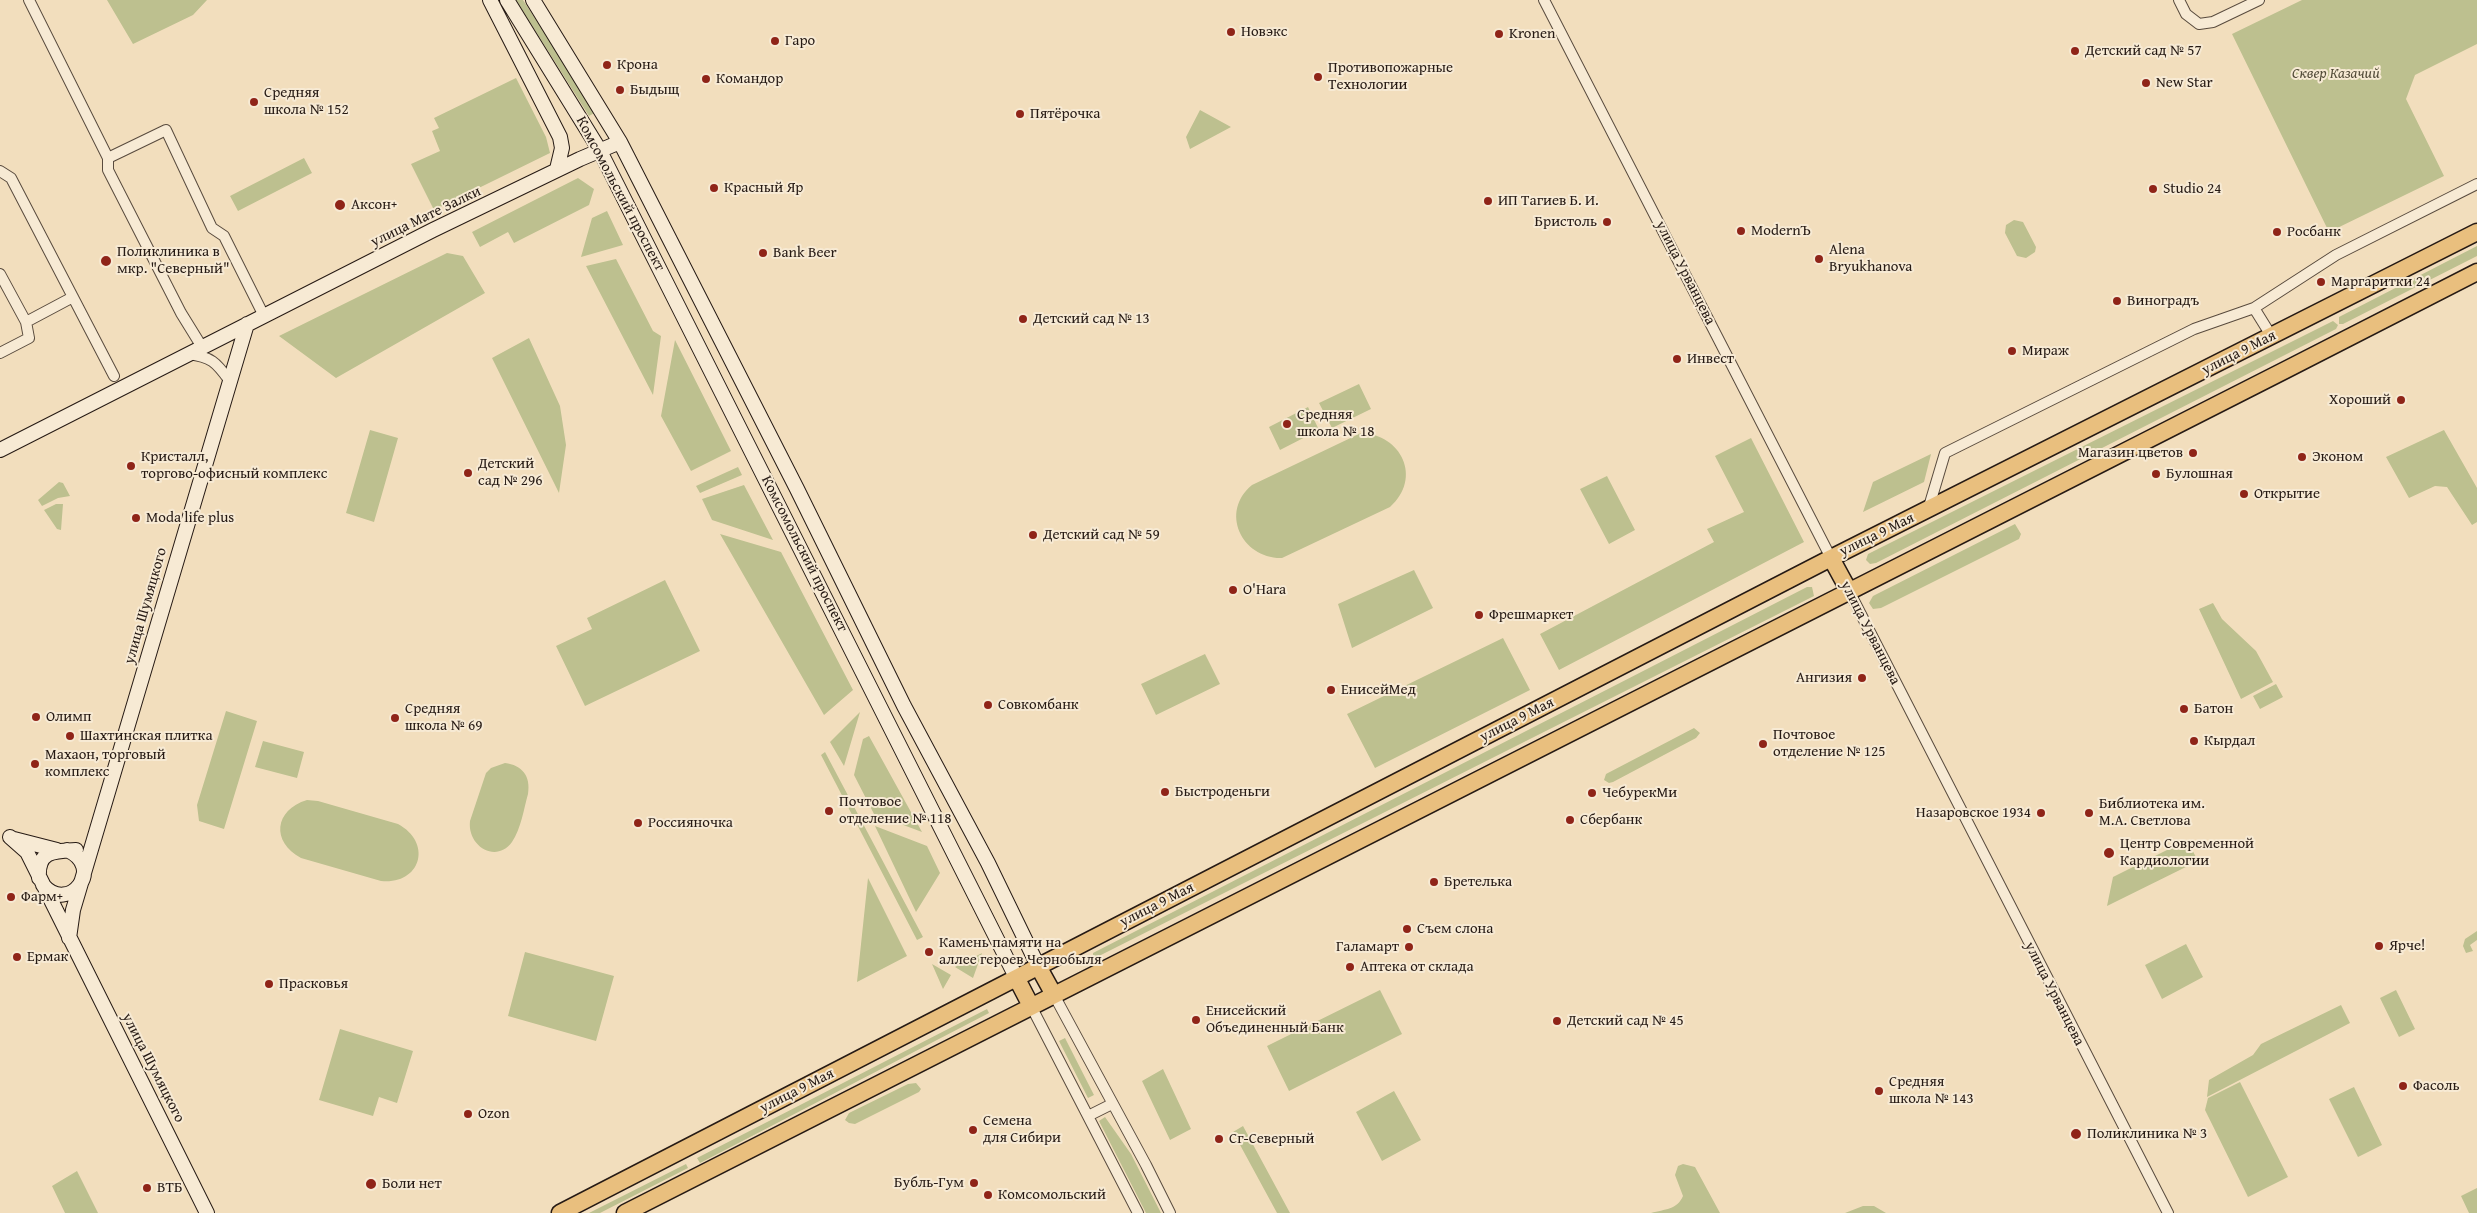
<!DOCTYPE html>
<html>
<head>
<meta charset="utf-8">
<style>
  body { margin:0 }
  canvas { display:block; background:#f2debd }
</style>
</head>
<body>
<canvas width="2477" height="1213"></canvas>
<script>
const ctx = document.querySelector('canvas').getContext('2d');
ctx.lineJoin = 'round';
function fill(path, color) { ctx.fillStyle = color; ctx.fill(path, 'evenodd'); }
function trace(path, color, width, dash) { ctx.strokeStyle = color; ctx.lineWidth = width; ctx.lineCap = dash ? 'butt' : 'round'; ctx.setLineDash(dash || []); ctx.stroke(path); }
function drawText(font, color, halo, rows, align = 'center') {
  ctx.font = font + ' "Gentium Book Plus",serif'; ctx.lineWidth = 4; ctx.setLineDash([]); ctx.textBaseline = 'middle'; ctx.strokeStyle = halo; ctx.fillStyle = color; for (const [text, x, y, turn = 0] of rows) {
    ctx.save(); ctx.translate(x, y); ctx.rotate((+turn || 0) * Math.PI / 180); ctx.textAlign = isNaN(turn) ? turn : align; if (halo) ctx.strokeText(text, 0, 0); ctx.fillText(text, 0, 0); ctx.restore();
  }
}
const green = new Path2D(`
  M 107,0 L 207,0 L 193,15 L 133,44 Z
  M 516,0 L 523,0 L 596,112 L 589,116 Z
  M 2302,0 L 2477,0 L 2477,44 L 2415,75 L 2406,99 L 2444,176 L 2329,232 L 2232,34 Z
  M 516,78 L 546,137 L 550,153 L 434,210 L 411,164 L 440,151 L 432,131 L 439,128 L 434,118 Z
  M 1200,110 L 1231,127 L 1190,149 L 1186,137 Z
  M 304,158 L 312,173 L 238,211 L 230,196 Z
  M 578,178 L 594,189 L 589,205 L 514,243 L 508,232 L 480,247 L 472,232 Z
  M 607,211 L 623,245 L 581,257 L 592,218 Z
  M 2014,220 L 2023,222 L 2036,247 L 2035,252 L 2026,258 L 2017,256 L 2005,233 L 2006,225 Z
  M 2477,246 L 2477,256 L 2343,324 L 2339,324 L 2339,317 Z
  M 447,253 L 463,256 L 485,293 L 336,378 L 279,336 Z
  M 616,259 L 653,331 L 661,336 L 653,395 L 586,266 Z
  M 2333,321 L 2338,325 L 2336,329 L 1876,563 L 1870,564 L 1866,560 L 1868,554 L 1874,551 Z
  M 529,338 L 560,406 L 566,445 L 559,493 L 492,358 Z
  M 675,340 L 731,451 L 691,471 L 661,416 Z
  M 1359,384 L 1371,409 L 1332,428 L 1319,403 Z
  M 1308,407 L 1319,430 L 1280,450 L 1269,427 Z
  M 370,430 L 398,438 L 374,522 L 346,513 Z
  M 2444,430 L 2477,488 L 2477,522 L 2472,525 L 2447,487 L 2435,486 L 2409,498 L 2386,457 Z
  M 1361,433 C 1401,434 1423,478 1390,507 L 1282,558 C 1242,559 1219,512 1252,485 Z
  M 1751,438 L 1804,542 L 1559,670 L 1540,634 L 1714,542 L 1707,529 L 1744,512 L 1715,456 Z
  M 1931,454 L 1924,482 L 1863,512 L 1873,482 Z
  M 738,467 L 742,475 L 700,493 L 696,486 Z
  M 1607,476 L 1635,530 L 1609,544 L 1580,489 Z
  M 59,482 L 63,483 L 70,496 L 58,498 L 42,506 L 38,500 Z
  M 744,485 L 773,540 L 712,520 L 702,499 Z
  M 56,504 L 63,504 L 61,530 L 57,529 L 44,510 Z
  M 2015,524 L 2021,534 L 2019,539 L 1881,608 L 1873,609 L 1869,603 L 1873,596 Z
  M 720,534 L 781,552 L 853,690 L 824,715 Z
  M 1414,570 L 1433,608 L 1352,648 L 1338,604 Z
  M 665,580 L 700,651 L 585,706 L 556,646 L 592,629 L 587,618 Z
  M 1807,587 L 1812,587 L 1814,596 L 1093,959 L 1093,953 Z
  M 2213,603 L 2222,619 L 2256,651 L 2273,682 L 2241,699 L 2199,609 Z
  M 1503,638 L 1530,690 L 1375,768 L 1347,714 Z
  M 1205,654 L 1220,684 L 1156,715 L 1141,684 Z
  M 2276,684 L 2283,697 L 2260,709 L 2253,696 Z
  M 226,711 L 257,721 L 224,829 L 199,821 L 197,805 Z
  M 860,712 L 844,766 L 830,742 Z
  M 1694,728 L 1700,733 L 1696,738 L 1613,782 L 1609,783 L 1604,780 L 1606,774 Z
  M 869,736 L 922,832 L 874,814 L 854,775 L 863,739 Z
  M 263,741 L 304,752 L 297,778 L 255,767 Z
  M 825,752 L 923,937 L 917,940 L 821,755 Z
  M 505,763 C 522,765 531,776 528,794 C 524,808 521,829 512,842 C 496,864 467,846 470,821 L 486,773 L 491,768 Z
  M 307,800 L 318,801 L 398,824 C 433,843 421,885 381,881 L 301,858 C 271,842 274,810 307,800 Z
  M 875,826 L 927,846 L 940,873 L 916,912 Z
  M 2187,840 L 2198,861 L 2107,906 L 2113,877 Z
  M 868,878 L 907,956 L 857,982 Z
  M 2477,931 L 2477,940 L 2470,945 L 2473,951 L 2466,953 L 2463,946 L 2465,939 Z
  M 2186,944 L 2203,977 L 2162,999 L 2145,965 Z
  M 525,952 L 614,976 L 596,1041 L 508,1016 Z
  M 982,953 L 973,978 L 955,967 Z
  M 932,964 L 951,975 L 943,989 Z
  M 1380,990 L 1402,1034 L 1289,1091 L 1267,1046 Z
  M 2396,990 L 2415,1029 L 2399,1037 L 2380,998 Z
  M 2341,1005 L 2350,1023 L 2207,1097 L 2209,1080 L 2253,1055 L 2261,1044 Z
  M 987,1009 L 989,1013 L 700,1163 L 697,1158 Z
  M 340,1029 L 413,1051 L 397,1103 L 379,1097 L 373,1116 L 319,1100 Z
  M 1065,1038 L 1094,1095 L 1088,1098 L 1059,1041 Z
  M 1163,1069 L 1191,1129 L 1170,1140 L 1142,1081 Z
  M 2240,1082 L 2288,1177 L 2248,1197 L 2205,1110 L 2208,1098 Z
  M 916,1083 L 921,1089 L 919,1092 L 855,1124 L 849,1123 L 845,1120 L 849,1113 L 908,1084 Z
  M 2354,1087 L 2382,1145 L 2358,1157 L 2329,1099 Z
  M 1394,1091 L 1421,1140 L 1382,1161 L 1356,1112 Z
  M 1105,1117 L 1131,1154 L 1161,1213 L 1146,1213 L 1099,1121 Z
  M 1243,1126 L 1290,1213 L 1277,1213 L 1233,1132 Z
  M 686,1164 L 688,1168 L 600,1213 L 589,1213 Z
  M 1683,1164 L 1695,1167 L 1720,1213 L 1651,1213 C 1665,1209 1677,1210 1683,1196 L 1675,1175 L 1678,1166 Z
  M 77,1171 L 98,1213 L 65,1213 L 52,1186 Z
  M 2477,1188 L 2477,1213 L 2469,1213 L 2461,1196 Z
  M 1863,1206 L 1874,1206 L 1886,1213 L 1845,1213 Z`);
const street = new Path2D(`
  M 29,0 L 108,158 L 108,170 L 181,313 L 202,347
  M 1544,0 L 1831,558
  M 2179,0 L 2186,14 L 2199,24 L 2213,22 L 2259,0
  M 108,158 L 166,130 L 212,228 L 224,236 L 264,316
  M 0,171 L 11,178 L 114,376
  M 0,274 L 26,322 L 73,297
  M 2254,308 L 2272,337
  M 0,353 L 29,338 L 26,322
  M 189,354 C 211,357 216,362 229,380
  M 1928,510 L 1945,453 L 2194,329 L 2254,308 L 2336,255 L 2477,184
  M 1849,591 L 2168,1213
  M 1054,995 L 1146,1165 L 1170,1213
  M 1031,1006 L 1138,1213
  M 1090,1115 L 1112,1104`);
const secondary = new Path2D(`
  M 490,0 L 560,137 L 562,148 L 557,169
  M 507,0 L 599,149 L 1017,979
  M 533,0 L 620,142 L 797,489 L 904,706 L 988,863 L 1038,966
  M 0,450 L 433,230 L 580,159 L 620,142
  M 10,837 L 27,852 L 207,1213
  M 14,839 L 57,850
  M 39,878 C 37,850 55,851 76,850
  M 43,885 C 69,915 106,867 67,850
  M 69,938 L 73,910 L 247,324`);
const primary = new Path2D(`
  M 1831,558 L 1849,591
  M 1038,966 L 1054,995
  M 1017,979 L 1031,1006
  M 560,1213 L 1831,558 L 2477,232
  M 625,1213 C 1242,898 1861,588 2477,272`);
const markers = [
  [1231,32,5,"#8f2418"],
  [1499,34,5,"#8f2418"],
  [775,41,5,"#8f2418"],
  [2075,51,5,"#8f2418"],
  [607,65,5,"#8f2418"],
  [1318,77,5,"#8f2418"],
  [706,79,5,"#8f2418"],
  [2146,83,5,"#8f2418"],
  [620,90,5,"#8f2418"],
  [254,102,5,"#8f2418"],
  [1020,114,5,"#8f2418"],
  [714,188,5,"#8f2418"],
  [2153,189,5,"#8f2418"],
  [1488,201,5,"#8f2418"],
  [340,205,6,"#8f2418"],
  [1607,222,5,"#8f2418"],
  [1741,231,5,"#8f2418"],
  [2277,232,5,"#8f2418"],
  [763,253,5,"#8f2418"],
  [1819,259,5,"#8f2418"],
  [106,261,6,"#8f2418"],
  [2321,282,5,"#8f2418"],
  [2117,301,5,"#8f2418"],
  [1023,319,5,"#8f2418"],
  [2012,351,5,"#8f2418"],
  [1677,359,5,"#8f2418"],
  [2401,400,5,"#8f2418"],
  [1287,424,5,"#8f2418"],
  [2193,453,5,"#8f2418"],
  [2302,457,5,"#8f2418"],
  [131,466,5,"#8f2418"],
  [468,473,5,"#8f2418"],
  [2156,474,5,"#8f2418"],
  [2244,494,5,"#8f2418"],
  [136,518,5,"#8f2418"],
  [1033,535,5,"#8f2418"],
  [1233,590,5,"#8f2418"],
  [1479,615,5,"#8f2418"],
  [1862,678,5,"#8f2418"],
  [1331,690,5,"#8f2418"],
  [988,705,5,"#8f2418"],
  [2184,709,5,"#8f2418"],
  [36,717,5,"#8f2418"],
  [395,718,5,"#8f2418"],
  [70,736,5,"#8f2418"],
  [2194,741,5,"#8f2418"],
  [1763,744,5,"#8f2418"],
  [35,764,5,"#8f2418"],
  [1165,792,5,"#8f2418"],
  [1592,793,5,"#8f2418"],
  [829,811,5,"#8f2418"],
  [2041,813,5,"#8f2418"],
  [2089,813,5,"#8f2418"],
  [1570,820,5,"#8f2418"],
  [638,823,5,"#8f2418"],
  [2109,853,6,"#8f2418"],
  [1434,882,5,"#8f2418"],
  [11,897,5,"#8f2418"],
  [1407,929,5,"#8f2418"],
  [2379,946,5,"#8f2418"],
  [1409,947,5,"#8f2418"],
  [929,952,5,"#8f2418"],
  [17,957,5,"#8f2418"],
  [1350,967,5,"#8f2418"],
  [269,984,5,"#8f2418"],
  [1196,1020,5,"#8f2418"],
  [1557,1021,5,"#8f2418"],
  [2403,1086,5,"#8f2418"],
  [1879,1091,5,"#8f2418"],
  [468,1114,5,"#8f2418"],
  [973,1130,5,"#8f2418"],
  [2076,1134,6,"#8f2418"],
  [1219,1139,5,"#8f2418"],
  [974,1183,5,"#8f2418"],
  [371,1184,6,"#8f2418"],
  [147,1188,5,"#8f2418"],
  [988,1195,5,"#8f2418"]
];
const poiNames = [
  ["Новэкс",1241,32],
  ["Kronen",1509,34],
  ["Гаро",785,41],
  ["Детский сад № 57",2085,51],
  ["Крона",617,65],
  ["Противопожарные",1328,68],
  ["Технологии",1328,85],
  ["Командор",716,79],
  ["New Star",2156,83],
  ["Быдыщ",630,90],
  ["Средняя",264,93],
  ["школа № 152",264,110],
  ["Пятёрочка",1030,114],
  ["Красный Яр",724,188],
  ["Studio 24",2163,189],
  ["ИП Тагиев Б. И.",1498,201],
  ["Аксон+",351,205],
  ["Бристоль",1597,222,"right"],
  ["ModernЪ",1751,231],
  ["Росбанк",2287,232],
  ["Alena",1829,250],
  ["Bryukhanova",1829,267],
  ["Поликлиника в",117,252],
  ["мкр. \"Северный\"",117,269],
  ["Bank Beer",773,253],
  ["Маргаритки 24",2331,282],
  ["Виноградъ",2127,301],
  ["Детский сад № 13",1033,319],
  ["Мираж",2022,351],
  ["Инвест",1687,359],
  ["Хороший",2391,400,"right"],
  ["Средняя",1297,415],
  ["школа № 18",1297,432],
  ["Магазин цветов",2183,453,"right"],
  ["Кристалл,",141,457],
  ["торгово-офисный комплекс",141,474],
  ["Эконом",2312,457],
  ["Детский",478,464],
  ["сад № 296",478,481],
  ["Булошная",2166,474],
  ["Открытие",2254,494],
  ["Moda life plus",146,518],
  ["Детский сад № 59",1043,535],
  ["O'Hara",1243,590],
  ["Фрешмаркет",1489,615],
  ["Ангизия",1852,678,"right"],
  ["ЕнисейМед",1341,690],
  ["Совкомбанк",998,705],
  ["Средняя",405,709],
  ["школа № 69",405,726],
  ["Батон",2194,709],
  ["Олимп",46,717],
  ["Почтовое",1773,735],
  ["отделение № 125",1773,752],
  ["Шахтинская плитка",80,736],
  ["Кырдал",2204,741],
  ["Махаон, торговый",45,755],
  ["комплекс",45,772],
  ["Быстроденьги",1175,792],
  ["ЧебурекМи",1602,793],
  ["Почтовое",839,802],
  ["отделение № 118",839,819],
  ["Библиотека им.",2099,804],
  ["М.А. Светлова",2099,821],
  ["Назаровское 1934",2031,813,"right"],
  ["Сбербанк",1580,820],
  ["Россияночка",648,823],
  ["Центр Современной",2120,844],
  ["Кардиологии",2120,861],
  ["Бретелька",1444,882],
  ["Фарм+",21,897],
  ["Съем слона",1417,929],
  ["Камень памяти на",939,943],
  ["аллее героев Чернобыля",939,960],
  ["Ярче!",2389,946],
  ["Галамарт",1399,947,"right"],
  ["Ермак",27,957],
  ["Аптека от склада",1360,967],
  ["Прасковья",279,984],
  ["Енисейский",1206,1011],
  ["Объединенный Банк",1206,1028],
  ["Детский сад № 45",1567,1021],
  ["Средняя",1889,1082],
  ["школа № 143",1889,1099],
  ["Фасоль",2413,1086],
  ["Ozon",478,1114],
  ["Семена",983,1121],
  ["для Сибири",983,1138],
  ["Поликлиника № 3",2087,1134],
  ["Сг-Северный",1229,1139],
  ["Бубль-Гум",964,1183,"right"],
  ["Боли нет",382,1184],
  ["ВТБ",157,1188],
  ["Комсомольский",998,1195]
];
const parkNames = [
  ["Сквер Казачий",2336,74]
];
const streetNames = [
  ["Комсомольский проспект",620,194,62],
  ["улица Мате Залки",426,217,-26],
  ["улица Урванцева",1685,273,63],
  ["улица 9 Мая",2239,353,-27],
  ["улица 9 Мая",1877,535,-26],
  ["Комсомольский проспект",804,554,63],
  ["улица Шумяцкого",146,606,-74],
  ["улица Урванцева",1870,633,63],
  ["улица 9 Мая",1517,720,-27],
  ["улица 9 Мая",1157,905,-27],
  ["улица Урванцева",2054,994,63],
  ["улица Шумяцкого",153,1068,63],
  ["улица 9 Мая",797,1091,-27]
];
fill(green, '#bdc08f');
trace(street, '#594b3e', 12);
trace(secondary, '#261a14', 16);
trace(primary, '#261a14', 19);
trace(street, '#f7ead4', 10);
trace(secondary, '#f7ead4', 14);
trace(primary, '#e9bf7e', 16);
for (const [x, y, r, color] of markers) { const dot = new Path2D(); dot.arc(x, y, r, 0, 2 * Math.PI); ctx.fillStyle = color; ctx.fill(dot); trace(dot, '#f7ead4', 2); }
drawText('15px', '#261a14', '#f7ead4', poiNames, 'left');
drawText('italic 15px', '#534c39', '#f7ead4', parkNames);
drawText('15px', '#261a14', '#f7ead4', streetNames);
</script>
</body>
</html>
